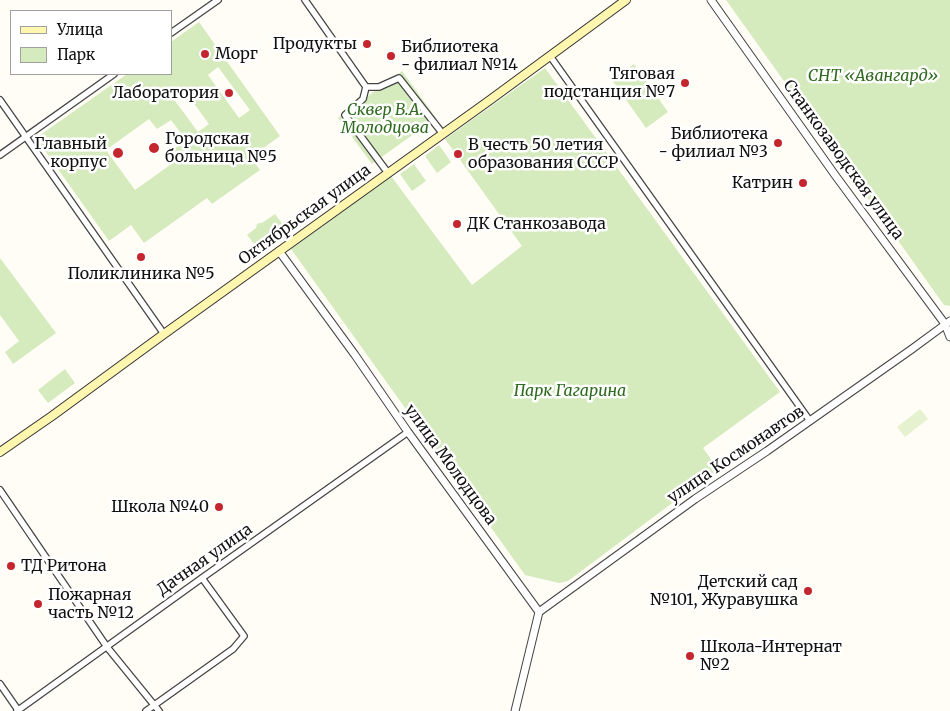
<!DOCTYPE html>
<html>
<head>
<meta charset="utf-8">
<style>
  body { margin:0 }
  #map { position:relative; width:950px; height:711px; overflow:hidden; background:#fffdf5; font-family:Merriweather,serif }
  canvas { display:block }
  .legend { position:absolute; left:10px; top:10px; width:162px; height:65px; box-sizing:border-box; background:#fff; border:1px solid #a0a0a0; margin:0; padding:6px 9px; list-style:none; font-size:15px; color:#111 }
  .legend li { display:flex; align-items:center; gap:10px; height:25px }
  .legend b { width:25px; border:1px solid #a0a0a0 }
</style>
</head>
<body>
<div id="map">
<canvas width="950" height="711"></canvas>
<ul class="legend">
<li><b style="height:6px;background:#fff6b0"></b>Улица</li>
<li><b style="height:14px;background:#d5ebbd"></b>Парк</li>
</ul>
</div>
<script>
const ctx = document.querySelector('canvas').getContext('2d');
ctx.lineJoin = 'round';
function fill(path, color) { ctx.fillStyle = color; ctx.fill(path, 'evenodd'); }
function trace(path, color, width, dash) { ctx.strokeStyle = color; ctx.lineWidth = width; ctx.lineCap = dash ? 'butt' : 'round'; ctx.setLineDash(dash || []); ctx.stroke(path); }
function drawText(font, color, halo, rows, align = 'center') {
  ctx.font = font + ' Merriweather,serif'; ctx.lineWidth = 5; ctx.setLineDash([]); ctx.textBaseline = 'middle'; ctx.strokeStyle = halo; ctx.fillStyle = color; for (const [text, x, y, turn = 0] of rows) {
    ctx.save(); ctx.translate(x, y); ctx.rotate((+turn || 0) * Math.PI / 180); ctx.textAlign = isNaN(turn) ? turn : align; if (halo) ctx.strokeText(text, 0, 0); ctx.fillText(text, 0, 0); ctx.restore();
  }
}
const green = new Path2D(`
  M 726,0 L 950,0 L 950,306 L 944,305 Z
  M 199,22 L 280,136 L 251,157 L 260,170 L 212,204 L 207,198 L 144,243 L 131,225 L 109,241 L 36,138 L 127,74 L 171,74 L 171,42 ZM 218,67 L 250,110 L 239,118 L 208,75 ZM 184,90 L 209,124 L 198,132 L 173,98 ZM 149,119 L 157,129 L 171,120 L 186,140 L 171,151 L 177,160 L 135,190 L 106,150 Z
  M 634,64 L 668,112 L 646,128 L 612,80 Z
  M 545,68 L 780,392 L 703,448 L 719,471 L 679,498 L 568,581 L 559,583 L 525,575 L 291,249 L 391,176 L 472,285 L 522,246 L 445,139 Z
  M 402,71 L 436,118 L 372,164 L 338,118 Z
  M 439,145 L 451,162 L 437,173 L 425,156 Z
  M 414,164 L 426,181 L 412,191 L 400,174 Z
  M 275,214 L 287,230 L 260,251 L 247,235 L 256,228 L 257,224 L 260,223 L 262,223 Z
  M 0,258 L 56,333 L 13,364 L 5,352 L 19,341 L 0,315 Z
  M 65,369 L 75,383 L 48,403 L 38,390 Z`);
const pitch = new Path2D(`
  M 920,409 L 928,419 L 905,437 L 897,427 Z`);
const minor = new Path2D(`
  M 305,0 L 366,87
  M 171,33 L 218,0
  M 550,56 L 810,421
  M 0,100 L 164,334
  M 0,155 L 114,74
  M 388,173 L 345,115 L 363,99 L 366,87 L 379,87 L 399,78 L 443,134
  M 0,490 L 107,647 L 159,711
  M 0,684 L 18,710
  M 17,711 L 202,578 L 408,432
  M 146,711 L 233,649 L 244,636 L 202,578`);
const tertiary = new Path2D(`
  M 711,0 L 835,175 L 945,324 L 950,337
  M 279,251 L 355,355 L 408,432 L 539,612 L 515,711
  M 539,612 L 695,499 L 767,451 L 912,349 L 950,321`);
const secondary = new Path2D(`
  M 0,452 L 52,416 L 164,334 L 490,100 L 626,0`);
const markers = [
  [367,44,5,"#c4262e"],
  [205,54,5,"#c4262e"],
  [391,56,5,"#c4262e"],
  [685,83,5,"#c4262e"],
  [229,93,5,"#c4262e"],
  [778,143,5,"#c4262e"],
  [154,148,6,"#c4262e"],
  [118,153,6,"#c4262e"],
  [458,154,5,"#c4262e"],
  [803,183,5,"#c4262e"],
  [457,224,5,"#c4262e"],
  [141,257,5,"#c4262e"],
  [219,507,5,"#c4262e"],
  [11,566,5,"#c4262e"],
  [808,591,5,"#c4262e"],
  [38,604,5,"#c4262e"],
  [690,656,5,"#c4262e"]
];
const poiNames = [
  ["Продукты",357,44],
  ["Библиотека",401,47,"left"],
  ["- филиал №14",401,65,"left"],
  ["Морг",215,54,"left"],
  ["Тяговая",675,74],
  ["подстанция №7",675,92],
  ["Лаборатория",219,93],
  ["Библиотека",768,134],
  ["- филиал №3",768,152],
  ["Городская",165,139,"left"],
  ["больница №5",165,157,"left"],
  ["Главный",107,144],
  ["корпус",107,162],
  ["В честь 50 летия",468,145,"left"],
  ["образования СССР",468,163,"left"],
  ["Катрин",793,183],
  ["ДК Станкозавода",467,224,"left"],
  ["Поликлиника №5",141,274,"center"],
  ["Школа №40",209,507],
  ["ТД Ритона",21,566,"left"],
  ["Детский сад",798,582],
  ["№101, Журавушка",798,600],
  ["Пожарная",48,595,"left"],
  ["часть №12",48,613,"left"],
  ["Школа-Интернат",700,647,"left"],
  ["№2",700,665,"left"]
];
const parkNames = [
  ["СНТ «Авангард»",873,76],
  ["Сквер В.А.",385,110],
  ["Молодцова",385,128],
  ["Парк Гагарина",570,391]
];
const streetNames = [
  ["Станкозаводская улица",843,160,54],
  ["Октябрьская улица",305,215,-36],
  ["улица Космонавтов",736,455,-34],
  ["улица Молодцова",450,465,54],
  ["Дачная улица",205,560,-35]
];
fill(green, '#d5ebbd');
fill(pitch, '#e6f2cf');
trace(minor, '#444', 8);
trace(tertiary, '#444', 9);
trace(secondary, '#333', 10);
trace(minor, '#fff', 5.5);
trace(tertiary, '#fff', 7);
trace(secondary, '#fff6b0', 8);
for (const [x, y, r, color] of markers) { const dot = new Path2D(); dot.arc(x, y, r, 0, 2 * Math.PI); ctx.fillStyle = color; ctx.fill(dot); trace(dot, '#fff', 2); }
drawText('16px', '#111', '#fff', poiNames, 'right');
drawText('italic 16px', '#2f6b1f', '#fff', parkNames);
drawText('16px', '#111', '#fff', streetNames);
</script>
</body>
</html>
